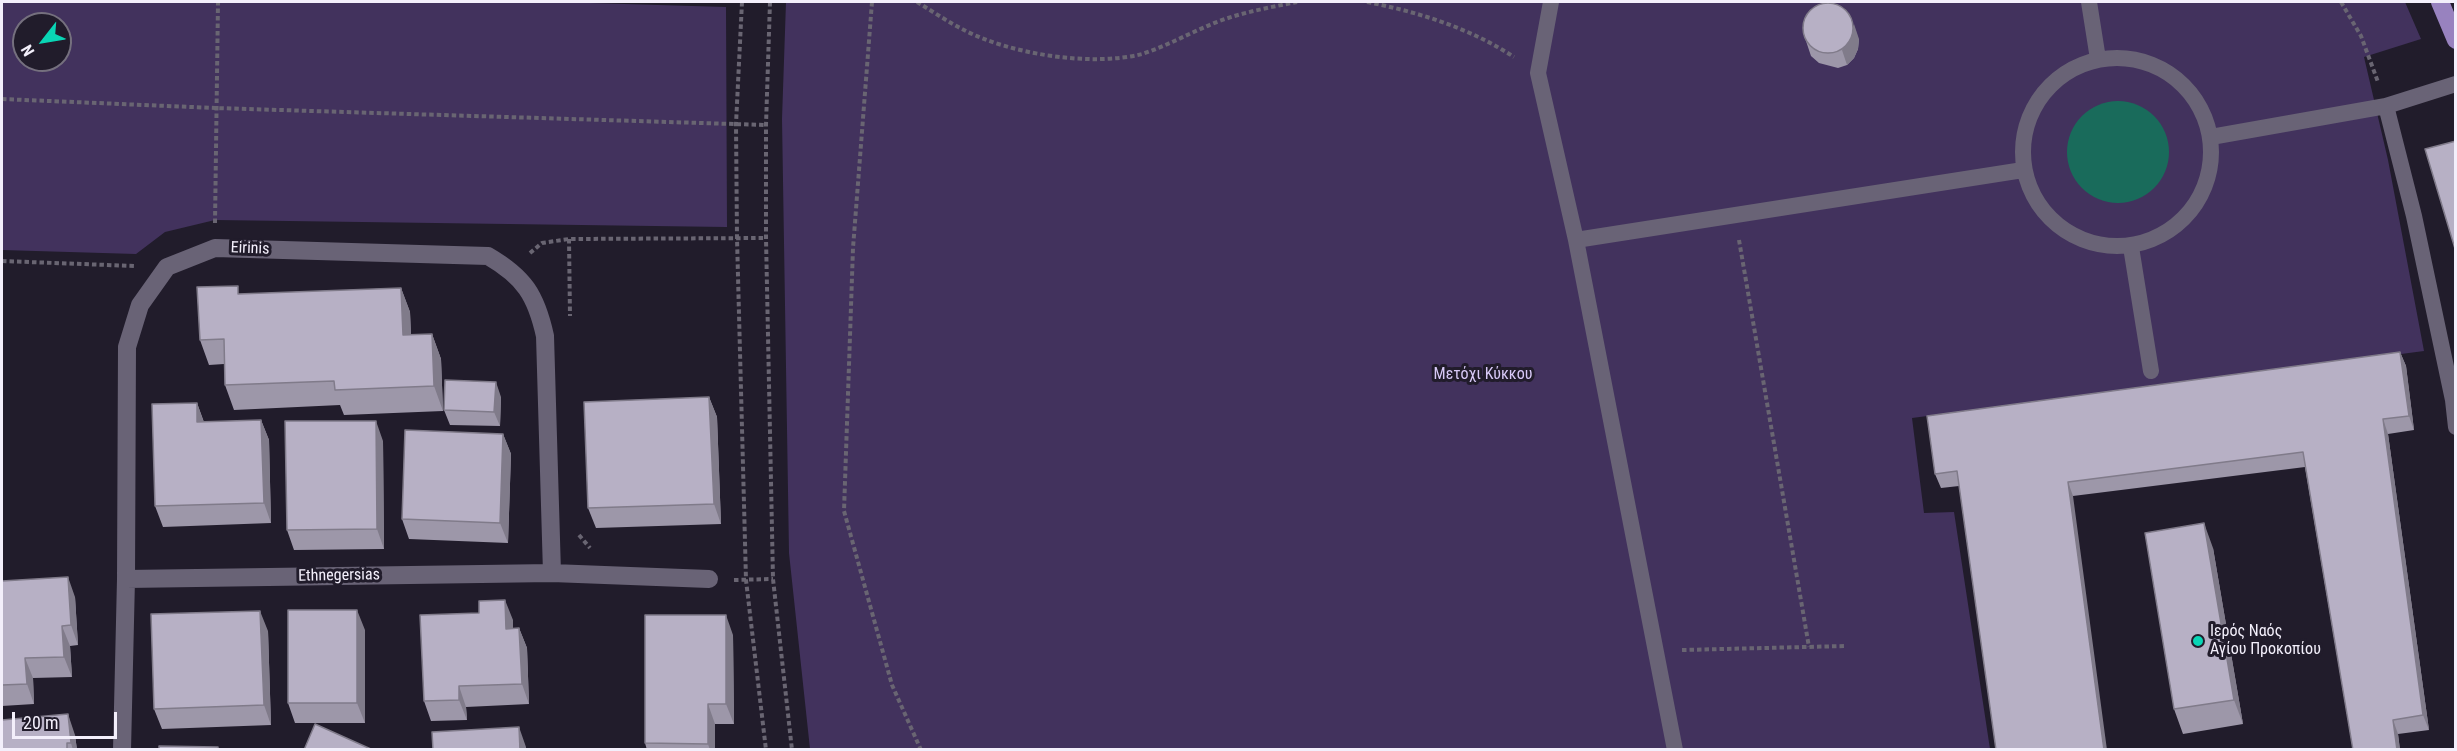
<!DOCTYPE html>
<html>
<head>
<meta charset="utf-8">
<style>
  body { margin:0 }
  #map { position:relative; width:2457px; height:751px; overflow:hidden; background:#211c2b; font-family:"Roboto Condensed",sans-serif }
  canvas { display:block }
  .frame { position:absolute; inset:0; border:3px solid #f3effb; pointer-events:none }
  .north { position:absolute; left:12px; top:12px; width:60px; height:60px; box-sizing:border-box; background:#211c2b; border:2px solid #75707e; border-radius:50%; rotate:239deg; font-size:16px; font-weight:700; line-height:24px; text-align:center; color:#f3effb }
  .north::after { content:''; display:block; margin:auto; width:21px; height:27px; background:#09d5b5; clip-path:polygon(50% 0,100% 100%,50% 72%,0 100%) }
  .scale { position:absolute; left:12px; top:712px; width:105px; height:27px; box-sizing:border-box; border:3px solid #f3effb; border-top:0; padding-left:8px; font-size:18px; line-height:21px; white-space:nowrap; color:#f3effb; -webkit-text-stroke:4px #211c2b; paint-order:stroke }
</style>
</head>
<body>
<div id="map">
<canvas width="2457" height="751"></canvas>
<div class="frame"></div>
<div class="north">N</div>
<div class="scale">20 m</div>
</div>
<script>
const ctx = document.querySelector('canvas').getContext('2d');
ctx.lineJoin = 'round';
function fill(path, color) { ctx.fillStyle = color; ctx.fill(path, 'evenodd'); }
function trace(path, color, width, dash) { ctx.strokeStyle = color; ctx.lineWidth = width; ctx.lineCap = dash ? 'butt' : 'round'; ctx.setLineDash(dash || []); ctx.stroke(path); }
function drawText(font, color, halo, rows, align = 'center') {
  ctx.font = font + ' "Roboto Condensed",sans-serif'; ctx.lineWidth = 6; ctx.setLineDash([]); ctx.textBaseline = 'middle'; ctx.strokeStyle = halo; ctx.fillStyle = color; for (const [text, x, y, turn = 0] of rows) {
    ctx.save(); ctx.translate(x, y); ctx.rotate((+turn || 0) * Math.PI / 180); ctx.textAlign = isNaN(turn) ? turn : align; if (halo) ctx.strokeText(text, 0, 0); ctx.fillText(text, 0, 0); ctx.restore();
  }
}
const green = new Path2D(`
  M 2,2 L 557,2 L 726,7 L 727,227 L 215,220 L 165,232 L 136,254 L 2,250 ZM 24,24 L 60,24 L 60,60 L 24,60 Z
  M 786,2 L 2405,2 L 2421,39 L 2364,57 L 2388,160 L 2424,351 L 1912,418 L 1924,513 L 1954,512 L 1990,749 L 810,749 L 789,553 L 782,119 Z`);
const water = new Path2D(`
  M2067 152a51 51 0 1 1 102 0a51 51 0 1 1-102 0Z`);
const path = new Path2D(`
  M 742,2 L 736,124 L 737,238 L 746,580 L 766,750
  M 770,2 L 766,125 L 766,238 L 773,579 L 792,750
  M 872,2 L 853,248 L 844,511 L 892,685 L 921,750
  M 917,2 C 932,11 948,22 964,30 C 1010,54 1091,67 1142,54 C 1164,47 1184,36 1205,27 C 1233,14 1266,8 1297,2
  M 1367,2 C 1418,12 1470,28 1514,57
  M 2341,2 L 2361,36 L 2378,82
  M 2,99 L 215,108 L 766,125
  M 215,223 L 218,2
  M 569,239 L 570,316
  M 1739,240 L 1809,647
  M 530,253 L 542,243 L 569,239 L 766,238
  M 2,261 L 134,266
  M 579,535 L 590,548
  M 734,580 L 773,579
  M 1682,650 L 1846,646`);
const service = new Path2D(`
  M 1551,2 L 1538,73 L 1576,240 L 1675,750
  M 2089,2 L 2098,59
  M2023 152a94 94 0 1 1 188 0a94 94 0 1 1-188 0Z
  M 2386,106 L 2414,216 L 2453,400 L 2456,427
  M 2211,137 L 2386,106 L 2456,84
  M 1576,240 L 2023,170
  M 2131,247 L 2151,371`);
const minor = new Path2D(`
  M 126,579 L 552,573 L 709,579
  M 122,750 L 126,579 L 127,347 L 140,305 L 167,267 L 215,248 L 488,256 C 524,277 536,295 545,336 L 552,573`);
const primary = new Path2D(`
  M 2440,2 L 2456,40`);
const wall = new Path2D(`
  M 1803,32 L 1859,39 L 1858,49 L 1854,58 L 1847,65 L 1838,68 L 1819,63 L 1811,56 Z
  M 401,288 L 410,312 L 411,335 L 432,334 L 441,359 L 443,411 L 344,415 L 340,405 L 234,410 L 225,385 L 224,364 L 209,365 L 200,340 L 241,294 Z
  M 2400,352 L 2406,366 L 2414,430 L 2388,434 L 2429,730 L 2398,734 L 2400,750 L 2353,750 L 2305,467 L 2073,496 L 1959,486 L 1941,488 L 1935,474 Z
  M 501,397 L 500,426 L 450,425 L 444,410 Z
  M 709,397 L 717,417 L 721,524 L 596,528 L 588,508 Z
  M 197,403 L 204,422 L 261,420 L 269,440 L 271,523 L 163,527 L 155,506 Z
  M 503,434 L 511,454 L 508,543 L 409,539 L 402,519 Z
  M 383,441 L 384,549 L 294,550 L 287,530 Z
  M 2213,548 L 2243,724 L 2183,734 L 2174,709 Z
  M 2,581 L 75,597 L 78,645 L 70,646 L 72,677 L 33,678 L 34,704 L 2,706 Z
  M 513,620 L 513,628 L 519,628 L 527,648 L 529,704 L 466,707 L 467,720 L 431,721 L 424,701 Z
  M 365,630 L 365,723 L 295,723 L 288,703 Z
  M 268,631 L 271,725 L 162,729 L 154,709 Z
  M 733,635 L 734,724 L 715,724 L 715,750 L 647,750 L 645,743 Z
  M 75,735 L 77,750 L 2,750 Z`);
const shadedWall = new Path2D(`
  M 1854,24 L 1859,39 L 1858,49 L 1854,58 L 1847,65 L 1842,50 Z
  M 401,288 L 410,312 L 412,360 L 403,335 Z
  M 432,334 L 441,359 L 443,411 L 434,386 Z
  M 2400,352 L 2406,366 L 2414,430 L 2409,416 Z
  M 496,382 L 501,397 L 500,426 L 494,412 Z
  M 709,397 L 717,417 L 721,524 L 714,504 Z
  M 197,403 L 204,423 L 197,422 Z
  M 2383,419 L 2388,434 L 2429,730 L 2423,715 Z
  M 261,420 L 269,440 L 271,523 L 264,503 Z
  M 376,421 L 383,441 L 384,549 L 377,529 Z
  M 503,434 L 511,454 L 508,543 L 500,523 Z
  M 2068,482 L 2073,496 L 2107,750 L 2104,750 Z
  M 2204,523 L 2213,548 L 2243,724 L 2234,700 Z
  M 68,577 L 75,597 L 78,645 L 71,625 Z
  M 505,600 L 513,620 L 513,649 L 506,629 Z
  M 357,610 L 365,630 L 365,723 L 357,703 Z
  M 260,611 L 268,631 L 271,725 L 264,705 Z
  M 726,615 L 733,635 L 734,724 L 726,704 Z
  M 62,626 L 70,646 L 72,677 L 64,657 Z
  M 519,628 L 527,648 L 529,704 L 522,684 Z
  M 25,658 L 33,678 L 34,704 L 27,684 Z
  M 459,686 L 466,707 L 467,720 L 459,700 Z
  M 708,704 L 715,724 L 715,750 L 710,750 L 708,744 Z
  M 68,714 L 75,735 L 77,750 L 73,750 L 71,743 Z
  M 2393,720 L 2398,734 L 2400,750 L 2397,750 Z
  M 519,727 L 526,747 L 526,750 L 520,750 Z`);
const building = new Path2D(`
  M1803 28a25 25 0 1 1 50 0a25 25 0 1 1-50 0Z
  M 2456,141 L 2456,252 L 2425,149 Z
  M 238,286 L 238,294 L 401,288 L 403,335 L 432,334 L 434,386 L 335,390 L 334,381 L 225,385 L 224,339 L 200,340 L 197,287 Z
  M 2400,352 L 2409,416 L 2383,419 L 2423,715 L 2393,720 L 2397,750 L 2353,750 L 2303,452 L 2068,482 L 2104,750 L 1996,750 L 1957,471 L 1935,474 L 1927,416 Z
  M 445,380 L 496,382 L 494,412 L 444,410 Z
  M 709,397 L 714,504 L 588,508 L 584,402 Z
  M 197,403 L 197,422 L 261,420 L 264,503 L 155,506 L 152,404 Z
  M 285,421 L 376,421 L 377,529 L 287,530 Z
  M 405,430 L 503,434 L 500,523 L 402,519 Z
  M 2204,523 L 2234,700 L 2174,709 L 2145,533 Z
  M 68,577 L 71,625 L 62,626 L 64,657 L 25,658 L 27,684 L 2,685 L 2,581 Z
  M 505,600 L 506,629 L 519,628 L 522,684 L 459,686 L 459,700 L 424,701 L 420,615 L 479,613 L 479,601 Z
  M 288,610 L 357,610 L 357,703 L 288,703 Z
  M 260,611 L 264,705 L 154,709 L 151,614 Z
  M 645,615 L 726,615 L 726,704 L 708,704 L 708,744 L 645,743 Z
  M 68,714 L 71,743 L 67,743 L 67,750 L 2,750 L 2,720 Z
  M 315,724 L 373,750 L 304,750 Z
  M 519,727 L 520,750 L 433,750 L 432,732 Z
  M 159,746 L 218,747 L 218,750 L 159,750 Z`);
const markers = [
  [2198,641,6,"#09d5b5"]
];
const streetNames = [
  ["Eirinis",250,249,2],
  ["Ethnegersias",339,576,-1]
];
const parkNames = [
  ["Μετόχι Κύκκου",1483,375]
];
const poiNames = [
  ["Ιερός Ναός",2210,632],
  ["Αγίου Προκοπίου",2210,650]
];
fill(green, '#42325d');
fill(water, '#196b5b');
trace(path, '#696572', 4, [4.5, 3]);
trace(service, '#696376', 16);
trace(minor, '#696376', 18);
trace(primary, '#9882bf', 18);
fill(wall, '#9d97a9');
fill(shadedWall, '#807b8a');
fill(building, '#b7b0c5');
trace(building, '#807b8a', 1.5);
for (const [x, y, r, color] of markers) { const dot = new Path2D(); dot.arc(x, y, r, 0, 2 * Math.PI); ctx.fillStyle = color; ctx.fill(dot); trace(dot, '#211c2b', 2); }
drawText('16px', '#f3effb', '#211c2b', streetNames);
drawText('16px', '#d8c9f7', '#211c2b', parkNames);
drawText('16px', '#f3effb', '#211c2b', poiNames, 'left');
</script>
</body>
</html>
